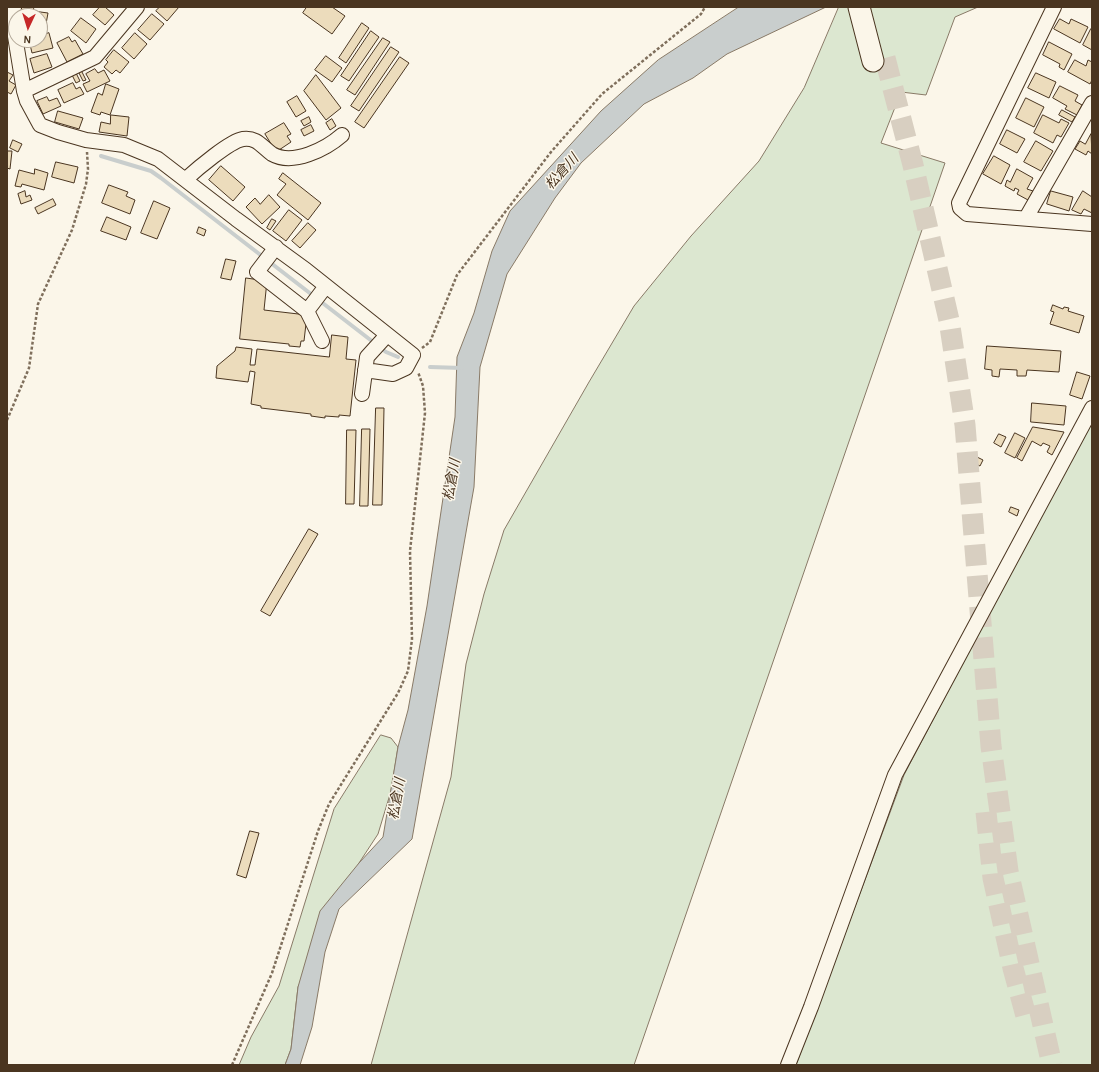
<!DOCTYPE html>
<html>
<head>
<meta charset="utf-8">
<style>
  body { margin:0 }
  #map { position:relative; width:1099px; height:1072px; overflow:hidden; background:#fbf6e9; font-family:Karla,sans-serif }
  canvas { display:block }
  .frame { position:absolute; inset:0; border:8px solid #4a3520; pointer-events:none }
  .north { position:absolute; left:8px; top:8px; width:40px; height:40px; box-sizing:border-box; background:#fbf6e9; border:1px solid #b4a999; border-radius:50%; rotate:184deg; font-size:11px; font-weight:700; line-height:16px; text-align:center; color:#4a3520 }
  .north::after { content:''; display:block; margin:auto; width:14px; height:18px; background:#c62828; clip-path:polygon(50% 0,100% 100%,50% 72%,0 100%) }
</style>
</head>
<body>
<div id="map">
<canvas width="1099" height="1072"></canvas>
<div class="frame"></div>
<div class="north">N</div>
</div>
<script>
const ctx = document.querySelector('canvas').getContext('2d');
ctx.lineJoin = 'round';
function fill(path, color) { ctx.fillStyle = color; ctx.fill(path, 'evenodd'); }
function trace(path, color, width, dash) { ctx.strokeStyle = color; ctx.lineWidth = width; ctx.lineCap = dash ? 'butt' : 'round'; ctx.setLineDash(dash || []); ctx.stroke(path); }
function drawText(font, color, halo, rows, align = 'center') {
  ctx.font = font + ' Karla,"Noto Sans JP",sans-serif'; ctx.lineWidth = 3; ctx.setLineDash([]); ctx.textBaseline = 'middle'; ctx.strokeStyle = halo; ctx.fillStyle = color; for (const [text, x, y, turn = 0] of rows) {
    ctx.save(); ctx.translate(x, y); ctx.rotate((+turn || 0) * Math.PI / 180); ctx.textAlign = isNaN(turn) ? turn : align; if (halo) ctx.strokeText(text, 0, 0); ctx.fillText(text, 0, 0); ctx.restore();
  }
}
const green = new Path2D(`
  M 839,7 L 978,7 L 955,17 L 926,95 L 901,92 L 881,143 L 945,163 L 634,1065 L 371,1065 L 451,777 L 466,664 L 484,594 L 504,530 L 589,382 L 634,306 L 691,236 L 759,161 L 804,88 Z
  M 1092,418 L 1092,1065 L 796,1065 L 904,775 Z
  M 381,735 L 391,738 L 398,747 L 391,791 L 378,834 L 359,863 L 298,987 L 291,1049 L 285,1065 L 239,1065 L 251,1037 L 279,986 L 334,809 Z`);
const water = new Path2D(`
  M 739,7 L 826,7 L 727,54 L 693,78 L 644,104 L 581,163 L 555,198 L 507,274 L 480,367 L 474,487 L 412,839 L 339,909 L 325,952 L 312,1027 L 300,1065 L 285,1065 L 291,1049 L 298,987 L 320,911 L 359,863 L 383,837 L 398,747 L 408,710 L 427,606 L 455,417 L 457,357 L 474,313 L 492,251 L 510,211 L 601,111 L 658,60 Z`);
const stream = new Path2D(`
  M 101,156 L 151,171 L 161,178 L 386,352 L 398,357
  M 430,367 L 462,368`);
const building = new Path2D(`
  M 22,7 L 34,7 L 33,11 L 48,13 L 46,24 L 40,26 L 40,16 L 21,16 Z
  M 100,7 L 105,7 L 114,15 L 105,25 L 93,15 Z
  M 160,7 L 179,7 L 167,21 L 156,11 Z
  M 307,7 L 332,7 L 345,16 L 332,34 L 303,13 Z
  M 152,14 L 164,24 L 150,40 L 138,30 Z
  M 81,18 L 96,29 L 86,43 L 71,31 Z
  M 1060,19 L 1069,24 L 1071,19 L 1088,27 L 1080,43 L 1054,29 Z
  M 362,23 L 369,28 L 346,63 L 339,58 Z
  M 1091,29 L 1092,30 L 1092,50 L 1083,45 Z
  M 371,31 L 379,37 L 349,81 L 341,76 Z
  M 49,33 L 53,48 L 32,53 L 29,40 L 40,40 L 40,36 Z
  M 135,33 L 147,44 L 134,59 L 122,48 Z
  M 69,37 L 72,42 L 75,40 L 83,54 L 67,62 L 57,43 Z
  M 383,38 L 390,42 L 355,95 L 347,90 Z
  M 1049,42 L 1072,54 L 1064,70 L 1059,67 L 1060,64 L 1043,55 Z
  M 391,47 L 399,52 L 359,111 L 351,106 Z
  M 114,50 L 129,62 L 120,73 L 116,70 L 112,74 L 104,67 L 108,62 L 106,60 Z
  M 47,54 L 52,67 L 34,73 L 30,59 Z
  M 326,56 L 342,68 L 332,82 L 315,70 Z
  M 400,57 L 409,63 L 364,128 L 355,122 Z
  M 1075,60 L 1086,66 L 1088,60 L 1092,62 L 1092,80 L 1090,84 L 1068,72 Z
  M 95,69 L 98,73 L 104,70 L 110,81 L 87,92 L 83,84 L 90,81 L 86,74 Z
  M 81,70 L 86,80 L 83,81 L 78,71 Z
  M 75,71 L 80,81 L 76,83 L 71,73 Z
  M 7,72 L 13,75 L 9,81 L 16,85 L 11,94 L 7,92 Z
  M 1036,73 L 1056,82 L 1049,98 L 1028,88 Z
  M 316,75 L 341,108 L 326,120 L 304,91 Z
  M 73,83 L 76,89 L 80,87 L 84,94 L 64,103 L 58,90 Z
  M 106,84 L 119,89 L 110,115 L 101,112 L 100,115 L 91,112 L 98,93 L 102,95 Z
  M 1060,86 L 1078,95 L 1075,101 L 1082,105 L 1077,115 L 1065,109 L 1067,106 L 1053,98 Z
  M 297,96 L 306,111 L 296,117 L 287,102 Z
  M 47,97 L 49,101 L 57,98 L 61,106 L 43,114 L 37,101 Z
  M 1026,98 L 1044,107 L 1034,127 L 1016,118 Z
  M 1062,110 L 1075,117 L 1072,122 L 1059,115 Z
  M 58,111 L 83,118 L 79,129 L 55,122 Z
  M 111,115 L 129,117 L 127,136 L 99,132 L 101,122 L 110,124 Z
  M 1043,115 L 1059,123 L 1061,119 L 1069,123 L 1061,137 L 1057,135 L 1053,143 L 1034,133 Z
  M 309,117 L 311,122 L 304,126 L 301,121 Z
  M 332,119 L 336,126 L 330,130 L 326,123 Z
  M 284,123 L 291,134 L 287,136 L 291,142 L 276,152 L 265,134 Z
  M 311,125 L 314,131 L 304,136 L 301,130 Z
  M 1007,130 L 1025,139 L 1017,153 L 1000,144 Z
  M 1091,134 L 1092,154 L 1088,151 L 1086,155 L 1075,149 L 1080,141 L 1085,144 Z
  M 13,140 L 22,144 L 18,152 L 10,148 Z
  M 1036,141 L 1053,151 L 1041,171 L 1024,162 Z
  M 7,151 L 12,151 L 10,169 L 7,168 Z
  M 994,156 L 1010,165 L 1001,184 L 983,174 Z
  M 56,162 L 78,167 L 74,183 L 52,177 Z
  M 221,166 L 245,187 L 233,201 L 209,180 Z
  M 35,169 L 48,173 L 44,190 L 22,184 L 21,187 L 15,186 L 19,170 L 34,174 Z
  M 1017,169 L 1033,178 L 1027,189 L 1033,191 L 1028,200 L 1017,194 L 1019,190 L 1015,188 L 1014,191 L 1005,186 L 1007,180 L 1010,182 Z
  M 283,173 L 321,203 L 308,220 L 277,195 L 286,184 L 279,179 Z
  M 109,185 L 128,192 L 126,196 L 135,200 L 130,214 L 102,203 Z
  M 25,191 L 26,197 L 30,195 L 32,200 L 21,204 L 18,194 Z
  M 1051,191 L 1073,197 L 1069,211 L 1047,204 Z
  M 1083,191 L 1092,197 L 1092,213 L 1084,209 L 1081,214 L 1072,210 Z
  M 269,195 L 280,207 L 262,224 L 246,207 L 255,198 L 260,204 Z
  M 53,199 L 56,205 L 38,214 L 35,208 Z
  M 154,201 L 170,208 L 157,239 L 141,233 Z
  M 289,210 L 302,220 L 286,241 L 273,231 Z
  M 107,217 L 131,227 L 126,240 L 101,231 Z
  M 272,219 L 276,221 L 270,230 L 267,228 Z
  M 308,223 L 316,230 L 300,248 L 292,241 Z
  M 199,227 L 206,230 L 204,236 L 197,233 Z
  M 226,259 L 236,261 L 231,280 L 221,278 Z
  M 246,278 L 267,281 L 264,310 L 307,315 L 304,341 L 301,341 L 300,347 L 289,346 L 289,344 L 240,339 Z
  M 1053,305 L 1063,309 L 1064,307 L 1069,308 L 1068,311 L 1084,316 L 1079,333 L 1050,324 L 1054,312 L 1051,311 Z
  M 332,335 L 348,337 L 346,359 L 356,360 L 350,416 L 339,415 L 339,417 L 325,416 L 325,418 L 311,416 L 311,414 L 261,408 L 261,406 L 251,404 L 255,372 L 250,371 L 248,382 L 216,378 L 217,366 L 235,351 L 236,347 L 252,349 L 250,365 L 255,365 L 257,349 L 329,357 Z
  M 987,346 L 1061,351 L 1059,372 L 1027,370 L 1026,376 L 1017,376 L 1017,370 L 1000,369 L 999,377 L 992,376 L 992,370 L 985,369 Z
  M 1077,372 L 1090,376 L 1082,399 L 1070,395 Z
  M 1032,403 L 1066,406 L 1064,425 L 1031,422 Z
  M 376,408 L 384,408 L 382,505 L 373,505 Z
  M 1033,427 L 1064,432 L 1052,455 L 1047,452 L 1050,446 L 1043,443 L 1041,446 L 1032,441 L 1022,461 L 1017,458 Z
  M 362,429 L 370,429 L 368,506 L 360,506 Z
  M 347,430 L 356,430 L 354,504 L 346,504 Z
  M 1015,433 L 1025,438 L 1015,458 L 1005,453 Z
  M 999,434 L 1006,437 L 1001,447 L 994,443 Z
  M 975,456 L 983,460 L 980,466 L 972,462 Z
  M 1011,507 L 1019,510 L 1017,516 L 1009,512 Z
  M 309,529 L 318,534 L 270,616 L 261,611 Z
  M 250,831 L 259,833 L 246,878 L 237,875 Z`);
const highwayTunnel = new Path2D(`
  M 885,58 L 913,165 L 949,320 L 965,425 L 991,746 L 1008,871 L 1052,1065
  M 986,812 L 993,878 L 1013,968 L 1026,1016`);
const path = new Path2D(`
  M 422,348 L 430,342 L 457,275 L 551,152 L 602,94 L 701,14 L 705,7
  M 7,420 L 29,368 L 38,304 L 72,230 L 86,184 L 88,169 L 87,152
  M 232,1065 L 272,973 L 318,831 L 329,804 L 398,693 L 408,671 L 412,639 L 410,551 L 425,413 L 423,386 L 418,372`);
const minor = new Path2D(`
  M 14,7 L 13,24 L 24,91 L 27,101 L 40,125 L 58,132 L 86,140 L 124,145 L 158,159 L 236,219 L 306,270 L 413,355 L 406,368 L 393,374 L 365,370
  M 1054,7 L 959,203 L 960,208 L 967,214 L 1092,224
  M 24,91 L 95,57 L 137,7
  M 186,179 C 197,169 230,141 243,139 C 257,137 262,147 272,154 C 293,166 326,149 342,135
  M 1026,218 L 1092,103
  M 276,247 L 257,272 L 307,311 L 322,341
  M 307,311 L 326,286
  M 362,394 L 367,357 L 387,335
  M 788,1065 L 811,1007 L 895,775 L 1092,408`);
const highway = new Path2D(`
  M 859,7 L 873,61`);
const waterNames = [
  ["松倉川",562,172,-48],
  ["松倉川",452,480,-80],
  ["松倉川",397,799,-80]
];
fill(green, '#dce7d0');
trace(green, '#887966', 1);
fill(water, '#c9cecd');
trace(water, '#887966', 1);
trace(stream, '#c9cecd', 4);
fill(building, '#ecdcbc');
trace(building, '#4a3520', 1);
trace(highwayTunnel, '#d8cfc1', 21, [21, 10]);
trace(minor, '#4a3520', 16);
trace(highway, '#4a3520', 23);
trace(path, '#7f6f5c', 2.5, [3, 2]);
trace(minor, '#fbf6e9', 14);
trace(highway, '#fbf6e9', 21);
drawText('italic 14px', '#4a3520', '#fbf6e9', waterNames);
</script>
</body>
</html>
